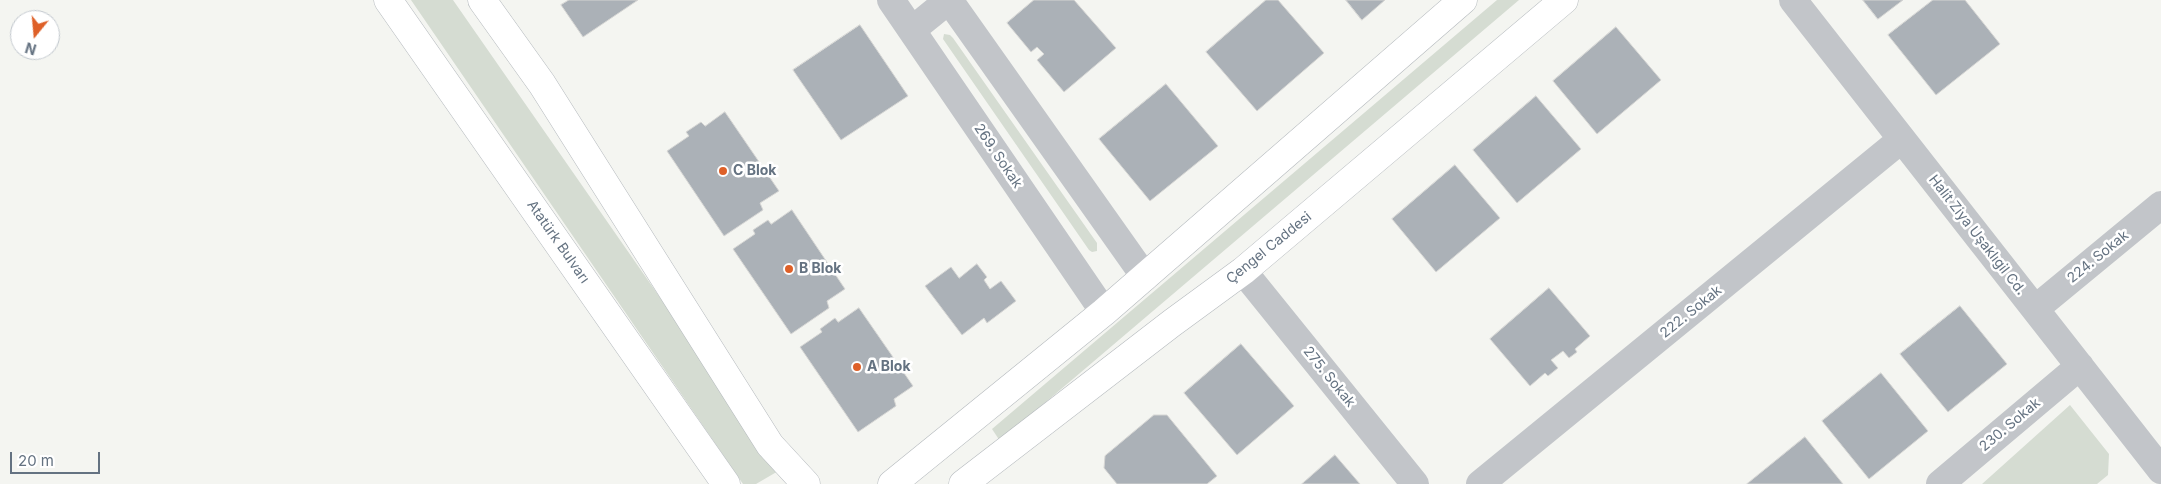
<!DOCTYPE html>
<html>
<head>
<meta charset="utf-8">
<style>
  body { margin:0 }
  #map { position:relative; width:2161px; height:484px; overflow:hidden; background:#f4f5f1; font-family:Inter,sans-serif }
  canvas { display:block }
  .north { position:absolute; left:10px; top:10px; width:50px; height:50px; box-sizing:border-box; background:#fff; border:1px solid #c1c7cd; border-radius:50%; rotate:197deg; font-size:14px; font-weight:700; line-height:20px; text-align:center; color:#647281 }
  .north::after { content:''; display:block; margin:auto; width:18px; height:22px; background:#de6028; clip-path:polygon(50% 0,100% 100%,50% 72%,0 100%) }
  .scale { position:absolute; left:10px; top:452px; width:90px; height:22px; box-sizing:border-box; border:2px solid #647281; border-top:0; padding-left:6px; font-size:15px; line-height:18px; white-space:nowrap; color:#647281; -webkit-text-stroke:4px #fff; paint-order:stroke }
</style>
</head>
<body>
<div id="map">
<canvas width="2161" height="484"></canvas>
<div class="north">N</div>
<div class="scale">20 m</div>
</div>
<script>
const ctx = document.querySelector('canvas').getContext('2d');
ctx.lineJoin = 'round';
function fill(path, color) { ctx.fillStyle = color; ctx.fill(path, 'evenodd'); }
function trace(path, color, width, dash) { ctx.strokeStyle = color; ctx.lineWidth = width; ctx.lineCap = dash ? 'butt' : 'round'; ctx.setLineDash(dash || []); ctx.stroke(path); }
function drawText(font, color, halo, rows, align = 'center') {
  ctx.font = font + ' Inter,sans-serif'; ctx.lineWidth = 5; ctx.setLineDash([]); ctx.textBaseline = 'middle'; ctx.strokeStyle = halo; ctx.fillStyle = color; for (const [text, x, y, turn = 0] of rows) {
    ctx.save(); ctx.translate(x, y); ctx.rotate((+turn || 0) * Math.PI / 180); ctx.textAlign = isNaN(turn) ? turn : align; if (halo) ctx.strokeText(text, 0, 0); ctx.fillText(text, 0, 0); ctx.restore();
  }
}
const green = new Path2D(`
  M 411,0 L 453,0 L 780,470 L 756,484 L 743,484 Z
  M 1497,0 L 1519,0 L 1000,441 L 992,429 Z
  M 944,34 L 950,35 L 953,38 L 1097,243 L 1097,251 L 1092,252 L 1089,250 L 943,39 Z
  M 2070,405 L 2109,454 L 2108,475 L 2097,484 L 1982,484 Z`);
const building = new Path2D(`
  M 569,0 L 638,0 L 583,37 L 561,5 Z
  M 1034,0 L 1074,0 L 1116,48 L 1064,92 L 1037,60 L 1044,54 L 1037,47 L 1031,52 L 1007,23 Z
  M 1266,0 L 1278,0 L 1324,53 L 1257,111 L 1206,52 Z
  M 1346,0 L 1385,0 L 1362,20 Z
  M 1863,0 L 1903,0 L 1878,19 Z
  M 1933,0 L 1965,0 L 2000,44 L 1936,95 L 1888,35 Z
  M 860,25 L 908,96 L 841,140 L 793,70 Z
  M 1616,27 L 1661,80 L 1597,134 L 1553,81 Z
  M 1166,84 L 1218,146 L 1150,201 L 1099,139 Z
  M 1536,96 L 1581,149 L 1517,203 L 1473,150 Z
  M 725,112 L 779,191 L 760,203 L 763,210 L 724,236 L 667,151 L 689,136 L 686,132 L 701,122 L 705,126 Z
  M 1455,165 L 1500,218 L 1436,272 L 1392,219 Z
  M 792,210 L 845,289 L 827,301 L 829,308 L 791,334 L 733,249 L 755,234 L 753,230 L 768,220 L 771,224 Z
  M 977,264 L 987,277 L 984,280 L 990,289 L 1001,281 L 1016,301 L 987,323 L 984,318 L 962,335 L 925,286 L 951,267 L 959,278 Z
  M 1549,288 L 1590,336 L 1575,349 L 1577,352 L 1569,358 L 1563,351 L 1551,360 L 1558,368 L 1548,376 L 1545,373 L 1530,386 L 1490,339 Z
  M 1960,306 L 2007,364 L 1948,412 L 1900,354 Z
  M 859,308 L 913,386 L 894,399 L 896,406 L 858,432 L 800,347 L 822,332 L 820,329 L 835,318 L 838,322 Z
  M 1241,344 L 1294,406 L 1237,455 L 1184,393 Z
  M 1881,373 L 1928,431 L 1869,479 L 1822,421 Z
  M 1154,415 L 1167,415 L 1217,476 L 1207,484 L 1117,484 L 1104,468 L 1105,456 Z
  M 1805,437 L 1843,484 L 1747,484 Z
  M 1335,455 L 1360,484 L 1302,484 Z`);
const street = new Path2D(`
  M 891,0 L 1104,312
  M 949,0 L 1145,277
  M 1793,0 L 2161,470
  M 912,30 L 949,0
  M 1243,271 L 1415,484
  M 2035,309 L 2161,205
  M 1480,484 L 1902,139
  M 1940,484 L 2080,366`);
const secondary = new Path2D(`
  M 388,0 L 726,484
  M 482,0 L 542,84 L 770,445 L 806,484
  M 892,484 L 1104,312 L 1463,0
  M 963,484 L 1172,323 L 1243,271 L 1564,0`);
const markers = [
  [723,171,5,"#de6028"],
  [789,269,5,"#de6028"],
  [857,367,5,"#de6028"]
];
const streetNames = [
  ["269. Sokak",998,156,56],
  ["Halit Ziya Uşaklıgil Cd.",1977,235,52],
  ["Atatürk Bulvarı",558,242,55],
  ["Çengel Caddesi",1269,248,-39],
  ["224. Sokak",2098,257,-39],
  ["222. Sokak",1691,312,-39],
  ["275. Sokak",1329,377,51],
  ["230. Sokak",2010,425,-40]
];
const poiNames = [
  ["C Blok",733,171],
  ["B Blok",799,269],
  ["A Blok",867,367]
];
fill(green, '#d5dcd2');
fill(building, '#abb1b7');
trace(building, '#d6d6d4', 1);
trace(secondary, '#b4b9bd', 29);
trace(street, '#c2c5c9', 28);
trace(secondary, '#fff', 28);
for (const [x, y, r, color] of markers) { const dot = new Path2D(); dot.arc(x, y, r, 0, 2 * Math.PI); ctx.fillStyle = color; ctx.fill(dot); trace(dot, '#fff', 2); }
drawText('14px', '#647281', '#fff', streetNames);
drawText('bold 14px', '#647281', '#fff', poiNames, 'left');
</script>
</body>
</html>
